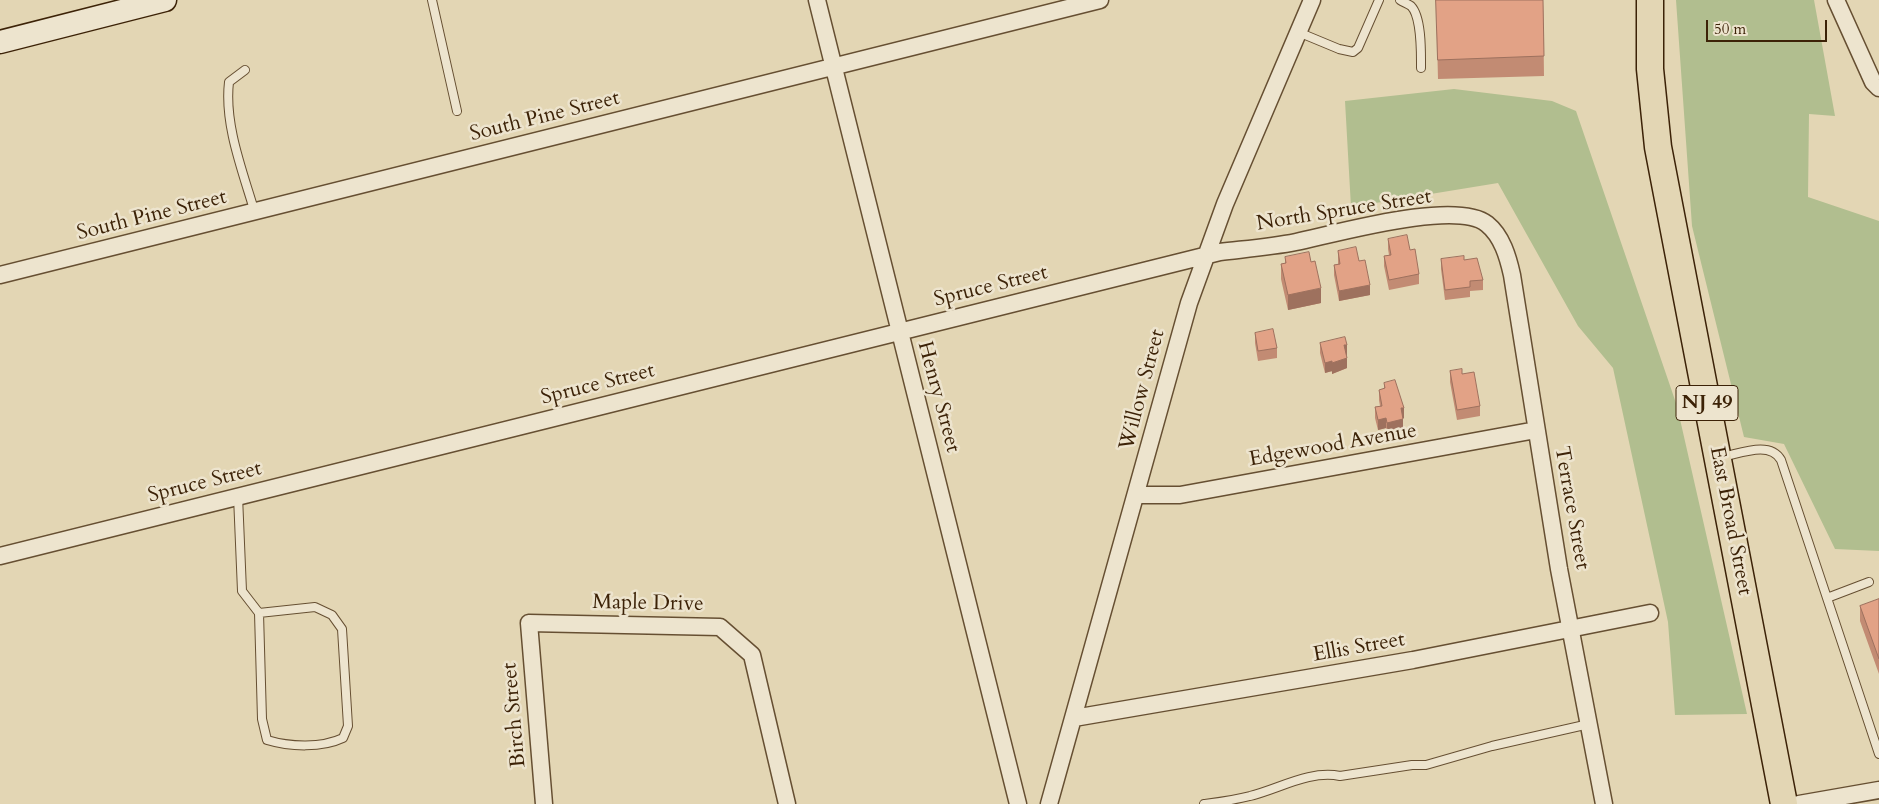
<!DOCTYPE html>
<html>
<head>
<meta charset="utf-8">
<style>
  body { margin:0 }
  #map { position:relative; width:1879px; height:804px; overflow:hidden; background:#e3d6b4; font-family:Cardo,serif }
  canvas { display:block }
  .scale { position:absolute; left:1706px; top:20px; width:121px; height:22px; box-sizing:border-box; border:2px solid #3c2207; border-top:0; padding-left:6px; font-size:15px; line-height:18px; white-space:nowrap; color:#3c2207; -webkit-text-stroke:4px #ede4ce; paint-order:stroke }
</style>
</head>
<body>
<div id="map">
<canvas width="1879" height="804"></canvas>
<div class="scale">50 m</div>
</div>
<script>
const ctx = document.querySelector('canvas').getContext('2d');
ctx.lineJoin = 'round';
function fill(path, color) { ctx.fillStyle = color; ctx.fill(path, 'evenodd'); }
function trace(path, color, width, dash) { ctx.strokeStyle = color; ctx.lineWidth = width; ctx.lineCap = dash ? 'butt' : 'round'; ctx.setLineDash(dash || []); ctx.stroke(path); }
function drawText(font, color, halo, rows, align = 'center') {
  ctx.font = font + ' Cardo,serif'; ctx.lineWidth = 5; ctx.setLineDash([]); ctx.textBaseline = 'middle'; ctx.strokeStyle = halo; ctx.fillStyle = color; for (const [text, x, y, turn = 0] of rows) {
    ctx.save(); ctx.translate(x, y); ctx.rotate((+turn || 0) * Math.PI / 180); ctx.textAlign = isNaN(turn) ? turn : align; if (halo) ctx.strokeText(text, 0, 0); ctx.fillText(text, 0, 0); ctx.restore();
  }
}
const green = new Path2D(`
  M 1676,0 L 1814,0 L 1835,116 L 1809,114 L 1808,197 L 1879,221 L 1879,551 L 1835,549 L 1784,444 L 1744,437 L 1692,226 Z
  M 1454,89 L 1552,101 L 1576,111 L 1677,406 L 1747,714 L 1675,715 L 1668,622 L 1613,368 L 1578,326 L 1498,183 L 1351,207 L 1345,101 Z`);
const service = new Path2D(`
  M 432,0 L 457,111
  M 1400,0 C 1403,2 1408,4 1411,6 C 1422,17 1421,54 1421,68
  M 1298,32 L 1339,49 L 1353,52 L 1358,48 L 1379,0
  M 245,70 L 229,82 C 224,125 243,172 255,213
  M 1722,457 C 1739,454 1770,440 1781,460 L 1879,754
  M 238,496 L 242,591 L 259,613 L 315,607 L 332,615 L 342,629 L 348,726 L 343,738 C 322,748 290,747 267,740 L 262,719 L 259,613
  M 1827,598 L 1869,582
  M 1204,804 C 1219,802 1235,800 1250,796 C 1279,789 1309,770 1340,776 L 1412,765 L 1426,765 L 1492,746 L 1589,724`);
const minor = new Path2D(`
  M 817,0 L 1018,804
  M 1836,0 L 1873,82 L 1879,88
  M 0,275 L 1100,0
  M 1137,495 L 1180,495 L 1536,430
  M 0,556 L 1220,252 C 1245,249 1271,247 1296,242 C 1335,234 1456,199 1487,224 C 1502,236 1508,257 1512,275 L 1559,569 L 1604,804
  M 1074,718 L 1413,660 L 1650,613
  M 544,804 L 529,623 L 720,627 L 752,655 L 787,804
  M 1049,804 L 1189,303 L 1225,204 L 1312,0
  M 1799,804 L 1879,790`);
const secondary = new Path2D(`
  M 0,42 L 165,0`);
const trunk = new Path2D(`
  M 1650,0 L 1650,69 L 1658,147 L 1784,804`);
const wall = new Path2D(`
  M 1436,0 L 1543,0 L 1544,76 L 1438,79 Z
  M 1388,239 L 1410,250 L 1419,274 L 1419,284 L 1389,290 L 1384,266 L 1384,256 L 1389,255 L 1388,249 Z
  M 1338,251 L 1359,261 L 1370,295 L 1339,301 L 1334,275 L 1334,265 L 1338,264 Z
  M 1285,257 L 1321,303 L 1288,310 L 1281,279 L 1281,264 L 1285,263 Z
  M 1441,259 L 1464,260 L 1483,280 L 1483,290 L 1470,291 L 1470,297 L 1445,300 L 1441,269 Z
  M 1255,333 L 1277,348 L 1277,358 L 1258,361 L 1255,343 Z
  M 1320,343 L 1347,355 L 1346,355 L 1347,368 L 1332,374 L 1332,371 L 1325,373 L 1320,353 Z
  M 1450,371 L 1462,374 L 1480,406 L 1480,416 L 1457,420 L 1450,382 Z
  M 1384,383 L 1404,418 L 1403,418 L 1403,429 L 1387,433 L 1386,428 L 1378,430 L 1375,418 L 1375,407 L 1380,406 L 1379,400 L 1379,390 L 1384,389 Z
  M 1879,599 L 1879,674 L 1860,621 L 1860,606 Z`);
const shadedWall = new Path2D(`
  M 1370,285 L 1370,295 L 1339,301 L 1339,291 Z
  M 1321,288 L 1321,303 L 1288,310 L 1288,295 Z
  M 1344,345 L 1347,345 L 1347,355 L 1344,355 Z
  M 1347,358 L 1347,368 L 1332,374 L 1332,363 Z
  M 1332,361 L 1332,371 L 1325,373 L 1325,363 Z
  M 1401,408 L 1404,408 L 1404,418 L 1401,419 Z
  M 1386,418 L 1386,428 L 1378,430 L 1378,420 Z
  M 1403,419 L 1403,429 L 1387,433 L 1387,423 Z`);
const building = new Path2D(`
  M 1436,0 L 1543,0 L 1544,56 L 1438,60 Z
  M 1407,235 L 1410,250 L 1415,249 L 1419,274 L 1389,280 L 1384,256 L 1391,255 L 1388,239 Z
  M 1356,247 L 1359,261 L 1365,260 L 1370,285 L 1339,291 L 1334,265 L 1340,264 L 1338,251 Z
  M 1309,252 L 1311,262 L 1315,261 L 1321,288 L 1288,295 L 1281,264 L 1286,263 L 1285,257 Z
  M 1464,256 L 1464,260 L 1477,258 L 1483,280 L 1470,281 L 1470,287 L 1445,290 L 1441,259 Z
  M 1273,329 L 1277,348 L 1258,351 L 1255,333 Z
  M 1345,337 L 1347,345 L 1344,345 L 1347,358 L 1332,363 L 1332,361 L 1325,363 L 1320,343 Z
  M 1462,369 L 1462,374 L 1474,372 L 1480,406 L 1457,410 L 1450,371 Z
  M 1395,380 L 1404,408 L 1401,408 L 1403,419 L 1387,423 L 1386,418 L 1378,420 L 1375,407 L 1382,406 L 1379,390 L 1385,388 L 1384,383 Z
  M 1879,599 L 1879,659 L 1860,606 Z`);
const shields = [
  [1707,403,62]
];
const shieldNames = [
  ["NJ 49",1707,403]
];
const streetNames = [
  ["South Pine Street",545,117,-14],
  ["North Spruce Street",1344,211,-9],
  ["South Pine Street",152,216,-14],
  ["Spruce Street",991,287,-14],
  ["Spruce Street",598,385,-14],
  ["Willow Street",1143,390,-75],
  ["Henry Street",938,397,75],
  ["Edgewood Avenue",1333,446,-10],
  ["Spruce Street",205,483,-14],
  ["Terrace Street",1571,508,80],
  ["East Broad Street",1730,521,79],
  ["Maple Drive",648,604,1],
  ["Ellis Street",1359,648,-10],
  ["Birch Street",515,715,-95]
];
fill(green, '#b1be8f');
trace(service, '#664f32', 10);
trace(minor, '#664f32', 19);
trace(secondary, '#3c2207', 25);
trace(trunk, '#3c2207', 29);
trace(service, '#ede4ce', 8);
trace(minor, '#ede4ce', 16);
trace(secondary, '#ede4ce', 22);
trace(trunk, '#e3d6b4', 26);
fill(wall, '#c28b73');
fill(shadedWall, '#9e715e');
fill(building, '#e2a286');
trace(building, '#9e715e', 1);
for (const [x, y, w] of shields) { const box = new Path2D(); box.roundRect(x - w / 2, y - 17.5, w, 35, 4); ctx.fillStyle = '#ede4ce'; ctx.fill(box); trace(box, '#3c2207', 1); }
drawText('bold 20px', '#3c2207', null, shieldNames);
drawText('21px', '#3c2207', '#ede4ce', streetNames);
</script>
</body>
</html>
